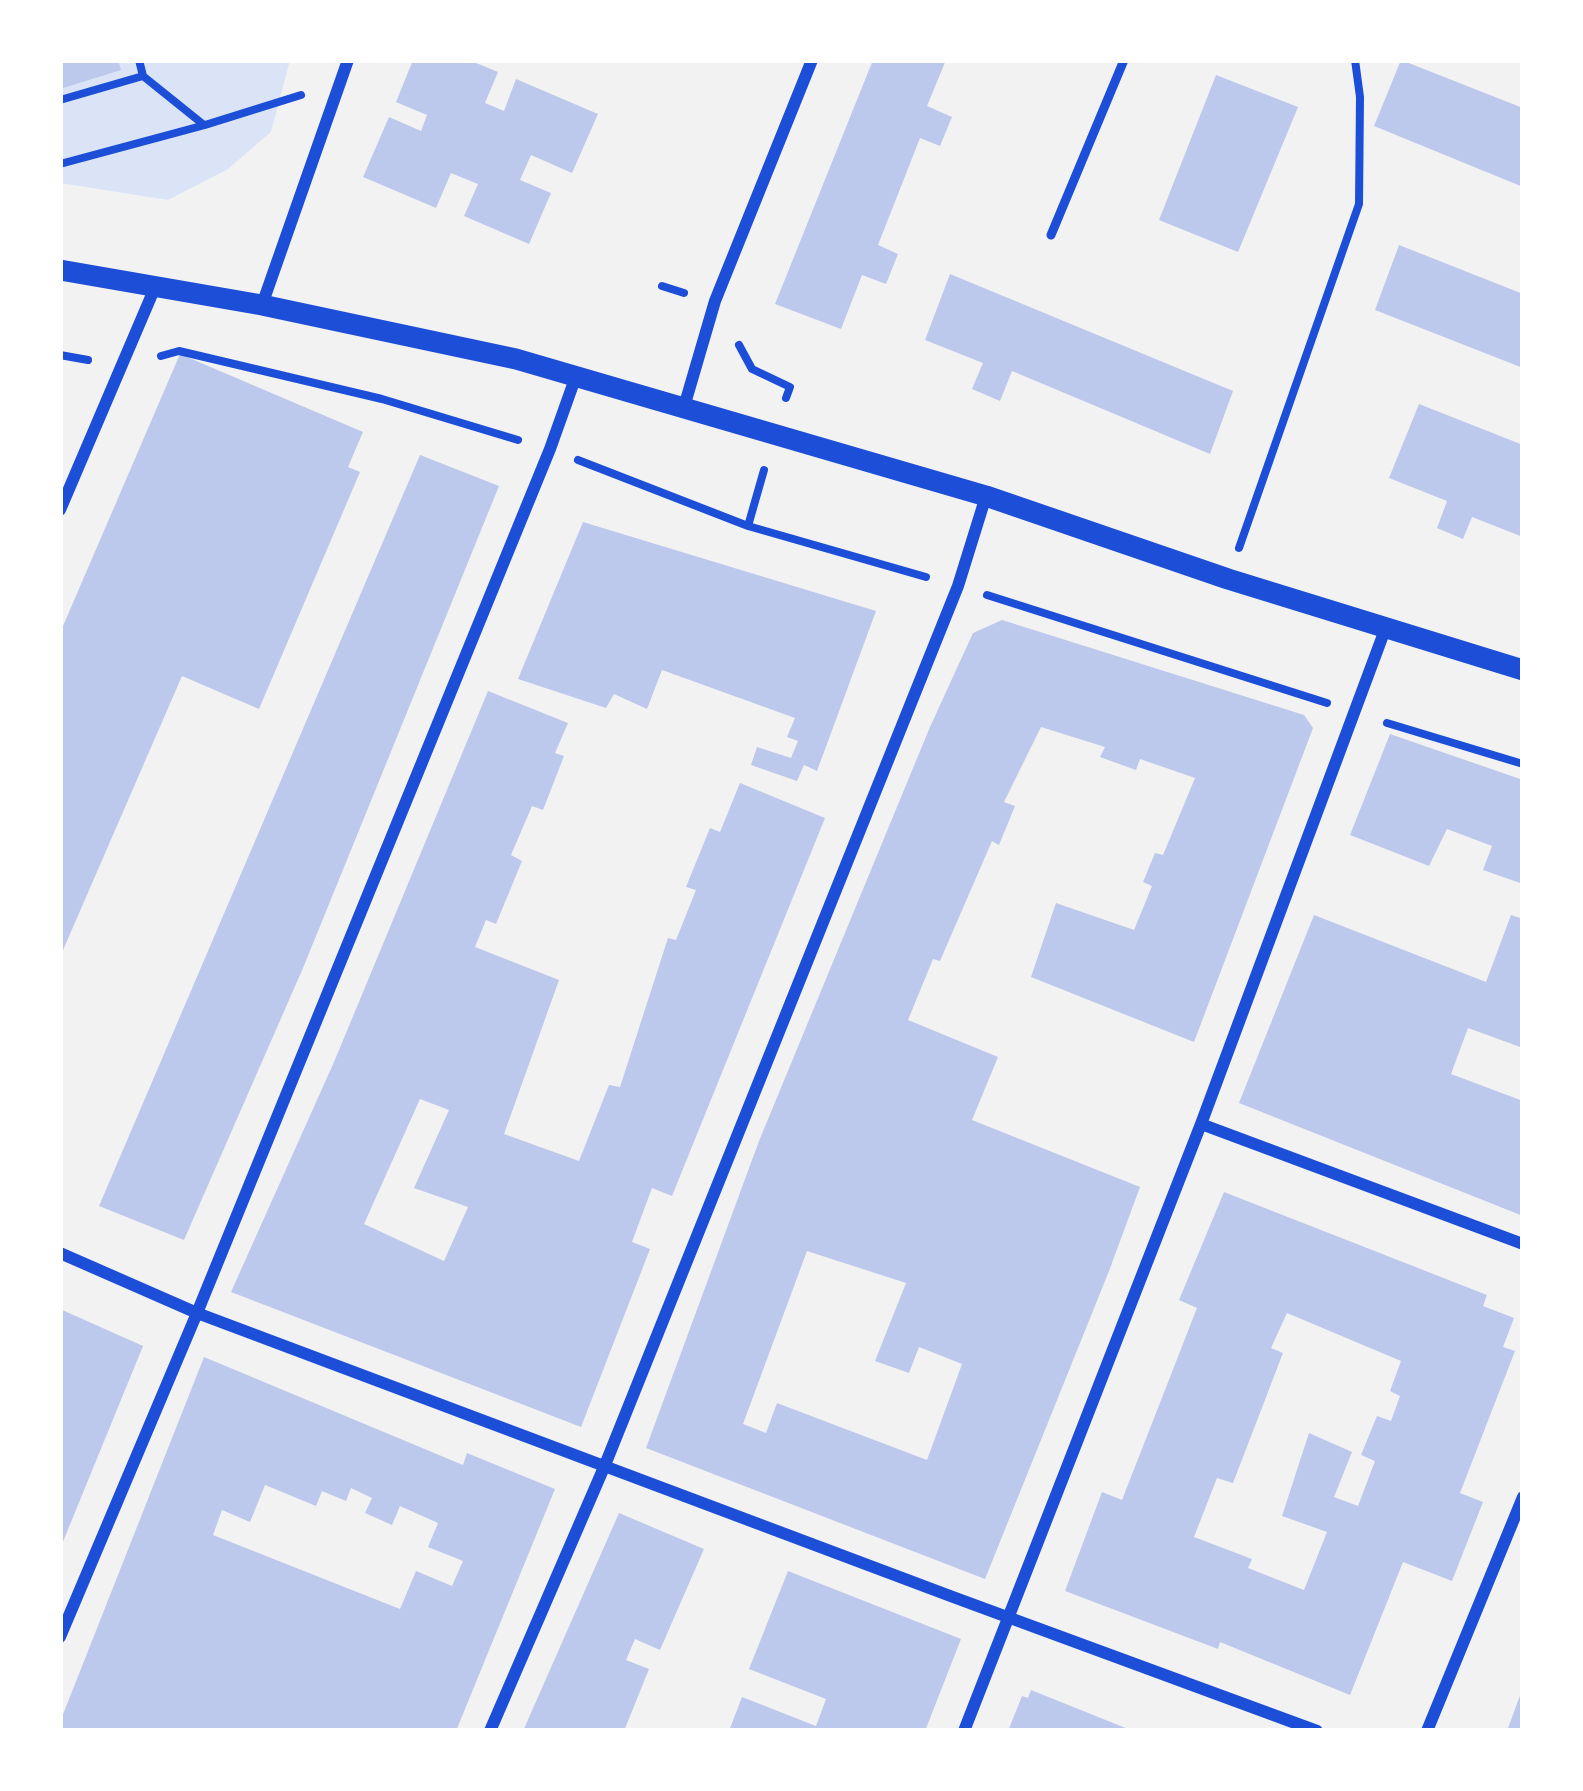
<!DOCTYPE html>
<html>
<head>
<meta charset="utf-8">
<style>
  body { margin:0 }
  #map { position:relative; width:1583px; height:1791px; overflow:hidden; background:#f2f2f2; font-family:"PT Sans Narrow",sans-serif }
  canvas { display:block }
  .frame { position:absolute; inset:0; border:63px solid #fff; pointer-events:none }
</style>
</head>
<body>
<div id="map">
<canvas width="1583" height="1791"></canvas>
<div class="frame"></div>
</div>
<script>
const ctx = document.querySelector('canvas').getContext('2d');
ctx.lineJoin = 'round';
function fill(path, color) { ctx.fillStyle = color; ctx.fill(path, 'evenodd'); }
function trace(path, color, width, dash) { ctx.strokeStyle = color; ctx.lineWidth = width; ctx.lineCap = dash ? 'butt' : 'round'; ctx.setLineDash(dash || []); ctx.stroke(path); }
const green = new Path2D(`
  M 60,60 L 290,60 L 271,132 L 228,169 L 168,200 L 60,183 Z`);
const building = new Path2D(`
  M 60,60 L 118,60 L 121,70 L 60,89 Z
  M 413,60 L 469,60 L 498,72 L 485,103 L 504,111 L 516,79 L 598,114 L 572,173 L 531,155 L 520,180 L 551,193 L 529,244 L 464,216 L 478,184 L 451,173 L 436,208 L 363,177 L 389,117 L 421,131 L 427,115 L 396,102 Z
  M 873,60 L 946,60 L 927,106 L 952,117 L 940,146 L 920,138 L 878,245 L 898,254 L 886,284 L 862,275 L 841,329 L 775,304 Z
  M 1401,60 L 1523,108 L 1523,187 L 1374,126 Z
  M 1216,75 L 1298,107 L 1238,252 L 1159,220 Z
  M 1399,245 L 1523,294 L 1523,368 L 1375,310 Z
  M 950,274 L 1233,391 L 1210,454 L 1012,371 L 1000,401 L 972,389 L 983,363 L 925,340 Z
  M 180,354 L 363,432 L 348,467 L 360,472 L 259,709 L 182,676 L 60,957 L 60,633 Z
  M 1419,404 L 1523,445 L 1523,537 L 1472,517 L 1463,539 L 1437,528 L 1447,501 L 1389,478 Z
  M 420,455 L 499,486 L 303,968 L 184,1240 L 99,1206 Z
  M 583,522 L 876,611 L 817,771 L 804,765 L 797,781 L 751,765 L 757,747 L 791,758 L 798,741 L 787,737 L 795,718 L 662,670 L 647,709 L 614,694 L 606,708 L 518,679 Z
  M 1002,620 L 1304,715 L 1313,728 L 1194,1042 L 1031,977 L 1056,903 L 1134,930 L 1152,886 L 1143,882 L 1155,853 L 1163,855 L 1195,778 L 1140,759 L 1136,770 L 1100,757 L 1105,747 L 1041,727 L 1004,802 L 1015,806 L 999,845 L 992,841 L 940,961 L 933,959 L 908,1020 L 998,1057 L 972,1120 L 1140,1187 L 1109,1271 L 985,1579 L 646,1448 L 759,1141 L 930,727 L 973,633 ZM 807,1251 L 906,1283 L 875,1361 L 909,1373 L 919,1347 L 962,1364 L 927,1460 L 777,1403 L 766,1433 L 743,1424 Z
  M 488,691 L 568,723 L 555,753 L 564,756 L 543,810 L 532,806 L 511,855 L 522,861 L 496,924 L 486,920 L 475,947 L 559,980 L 504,1134 L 579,1161 L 609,1085 L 620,1087 L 668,938 L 676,940 L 696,890 L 686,887 L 710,828 L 720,832 L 740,783 L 825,818 L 672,1196 L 652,1188 L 632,1242 L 650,1249 L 581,1427 L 231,1292 L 334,1062 ZM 420,1099 L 449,1110 L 414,1188 L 468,1207 L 444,1261 L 364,1224 Z
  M 1390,734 L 1523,780 L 1523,884 L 1483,870 L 1492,846 L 1447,829 L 1429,866 L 1350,835 Z
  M 1314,915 L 1486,982 L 1511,915 L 1523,919 L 1523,1048 L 1468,1028 L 1451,1074 L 1523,1101 L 1523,1216 L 1239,1103 Z
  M 1224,1192 L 1487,1295 L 1483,1306 L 1514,1318 L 1503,1347 L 1515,1351 L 1460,1493 L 1483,1502 L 1452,1581 L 1403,1562 L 1350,1695 L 1220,1642 L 1218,1649 L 1065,1591 L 1102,1492 L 1122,1500 L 1197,1308 L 1179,1300 ZM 1287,1313 L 1401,1361 L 1390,1391 L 1400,1396 L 1391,1421 L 1377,1416 L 1361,1455 L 1375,1461 L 1358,1506 L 1334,1497 L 1352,1452 L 1309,1433 L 1282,1516 L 1327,1532 L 1304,1590 L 1248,1568 L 1252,1559 L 1194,1537 L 1217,1478 L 1233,1483 L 1283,1353 L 1271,1348 Z
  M 60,1309 L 143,1346 L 60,1549 Z
  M 204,1357 L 463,1465 L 467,1453 L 555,1489 L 456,1731 L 60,1731 L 60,1722 ZM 265,1485 L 316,1506 L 322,1491 L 346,1501 L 351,1488 L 372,1498 L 365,1513 L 392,1525 L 400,1506 L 438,1523 L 428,1547 L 463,1561 L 452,1586 L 416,1571 L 400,1609 L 213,1535 L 222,1510 L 250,1522 Z
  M 619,1513 L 704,1549 L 660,1650 L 635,1639 L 626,1660 L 649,1669 L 624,1731 L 523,1731 Z
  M 788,1571 L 961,1639 L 925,1731 L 729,1731 L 742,1697 L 816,1726 L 826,1699 L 749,1669 Z
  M 1031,1690 L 1133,1731 L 1008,1731 L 1022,1696 L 1028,1698 Z
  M 1522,1690 L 1523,1731 L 1507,1731 Z`);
const path = new Path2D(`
  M 139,60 L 143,76 L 204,125
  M 60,100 L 143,76
  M 60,164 L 205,125 L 301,95
  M 662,286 L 684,293
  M 739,345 L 752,369 L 790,387 L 786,398
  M 60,355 L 88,360
  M 161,356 L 179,351 L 382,399 L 518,440
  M 578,460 L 748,526
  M 764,470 L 748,526 L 926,577
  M 1239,548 L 1359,204 L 1360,97 L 1355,60
  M 987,595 L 1327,703
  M 1387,723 L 1523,764`);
const service = new Path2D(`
  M 1051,235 L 1124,60`);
const minor = new Path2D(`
  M 262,305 L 348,60
  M 684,407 L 715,301 L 812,60
  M 60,510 L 156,285
  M 1201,1124 L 1523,1244
  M 60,1253 L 197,1313 L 953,1597 L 1317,1731
  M 60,1637 L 197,1313 L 550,449 L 576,376
  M 490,1731 L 605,1465 L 958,586 L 986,496
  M 964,1731 L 1201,1124 L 1386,627
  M 1427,1731 L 1523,1497`);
const tertiary = new Path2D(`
  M 60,270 L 262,305 L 516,359 L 986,496 L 1228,579 L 1523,670`);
fill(green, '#dbe4f7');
fill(building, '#bdc9ec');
trace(path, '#1d4ed8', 8);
trace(service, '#1d4ed8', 9);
trace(minor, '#1d4ed8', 12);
trace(tertiary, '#1d4ed8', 21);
</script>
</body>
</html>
